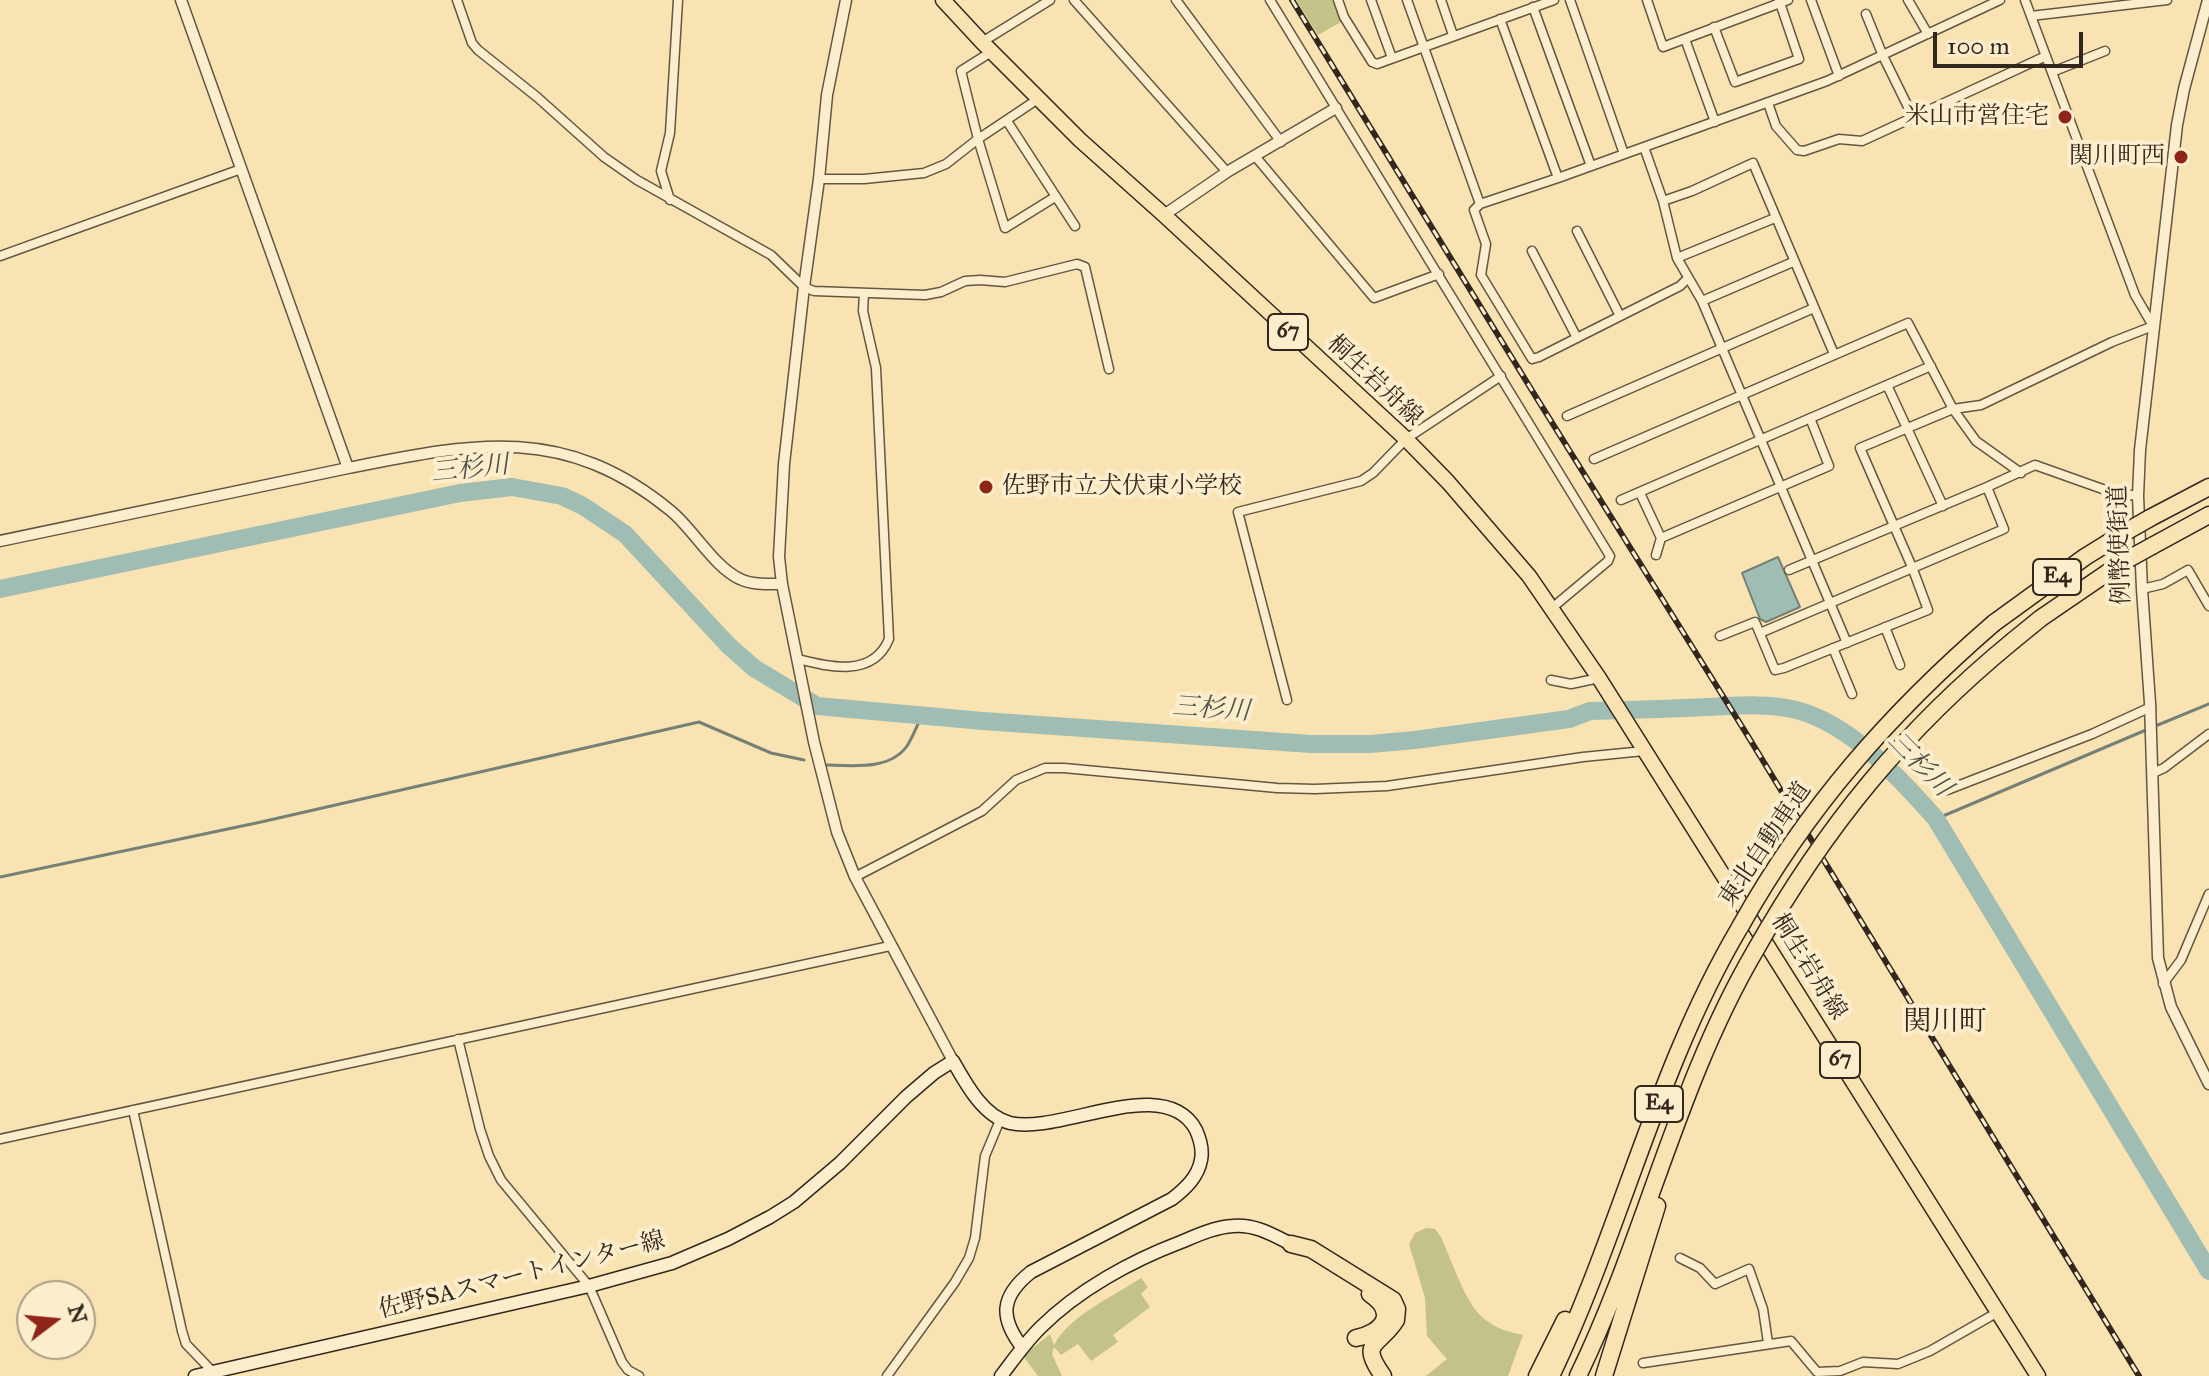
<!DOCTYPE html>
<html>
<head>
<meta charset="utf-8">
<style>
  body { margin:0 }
  #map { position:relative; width:2209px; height:1376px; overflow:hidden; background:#fae3b2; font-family:"IM FELL Great Primer",serif }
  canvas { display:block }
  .north { position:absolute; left:16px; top:1280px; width:80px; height:80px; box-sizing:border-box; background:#fcedcd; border:2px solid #ab9e86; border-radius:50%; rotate:74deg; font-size:22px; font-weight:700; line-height:32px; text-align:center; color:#31271c }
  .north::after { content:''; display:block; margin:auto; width:28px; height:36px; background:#8f2418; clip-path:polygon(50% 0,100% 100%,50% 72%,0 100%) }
  .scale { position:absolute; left:1933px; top:32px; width:150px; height:36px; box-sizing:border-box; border:4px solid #31271c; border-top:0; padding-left:10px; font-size:24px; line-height:28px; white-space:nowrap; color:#31271c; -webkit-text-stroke:6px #fcedcd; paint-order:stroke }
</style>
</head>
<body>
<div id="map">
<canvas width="2209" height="1376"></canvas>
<div class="north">N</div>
<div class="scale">100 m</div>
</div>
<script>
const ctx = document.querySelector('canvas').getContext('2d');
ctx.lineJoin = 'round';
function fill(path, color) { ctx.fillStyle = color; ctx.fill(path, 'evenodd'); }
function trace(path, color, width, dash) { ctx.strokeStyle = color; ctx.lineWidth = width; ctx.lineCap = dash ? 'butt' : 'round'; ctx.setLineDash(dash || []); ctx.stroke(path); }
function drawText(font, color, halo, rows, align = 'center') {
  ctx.font = font + ' "IM FELL Great Primer","Noto Serif JP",serif'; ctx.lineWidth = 8; ctx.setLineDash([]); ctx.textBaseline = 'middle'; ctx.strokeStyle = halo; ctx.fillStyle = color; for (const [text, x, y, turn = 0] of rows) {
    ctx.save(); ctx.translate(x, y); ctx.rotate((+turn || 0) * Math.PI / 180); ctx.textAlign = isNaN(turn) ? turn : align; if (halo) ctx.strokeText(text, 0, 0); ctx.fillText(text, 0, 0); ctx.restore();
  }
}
const green = new Path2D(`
  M 1296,0 L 1333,0 L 1341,22 L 1318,35 Z
  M 1426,1228 L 1435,1229 L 1441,1237 C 1451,1259 1465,1302 1482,1317 C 1494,1328 1508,1332 1523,1335 L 1508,1376 L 1426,1376 L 1447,1359 L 1427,1336 L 1425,1298 L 1409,1244 L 1415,1233 Z
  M 1141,1278 L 1148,1287 L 1141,1294 L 1150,1307 L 1113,1335 L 1118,1342 L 1091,1361 L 1078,1344 L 1061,1355 L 1054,1347 L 1052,1354 L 1062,1376 L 1038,1376 L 1023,1356 L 1050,1334 L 1054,1345 C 1069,1316 1114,1296 1141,1278 Z`);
const water = new Path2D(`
  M 1778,557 L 1800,607 L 1766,622 L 1760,619 L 1742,573 Z`);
const stream = new Path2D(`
  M 2153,727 L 2209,704
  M 827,765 C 854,766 890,770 907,746 C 913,737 917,725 922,716
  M 1936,819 L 2146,730
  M 0,877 L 261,822 L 699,722 L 771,753 L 804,760`);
const river = new Path2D(`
  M 0,589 L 460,493 L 512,487 L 562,496 L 583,506 L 625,534 L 728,645 L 754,668 L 817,706 L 983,721 L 1311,744 L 1370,744 L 1415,740 L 1569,719 L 1590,711 C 1629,710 1668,709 1707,707 C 1735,706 1764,703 1792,709 C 1848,721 1900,778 1936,819 L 2209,1271`);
const minor = new Path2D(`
  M 457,0 L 472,43 L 478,50 L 537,97 L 604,157 L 637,180 L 771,255 L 804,287 L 814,291 L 925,295 L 941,292 L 965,281 L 980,280 L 1005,282 L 1077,264 L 1085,267 L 1109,369
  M 1074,0 L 1227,172
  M 1176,0 L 1281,142
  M 1270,0 L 1610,556 L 1608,561 L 1552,608
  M 1338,0 L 1344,17 L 1372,62 L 1377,64 L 1554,0
  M 1371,0 L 1392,58
  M 1407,0 L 1480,204
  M 1441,0 L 1453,35
  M 1570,0 L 1624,154
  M 1647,0 L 1663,47 L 1788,0
  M 1811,0 L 1839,76
  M 1908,0 L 1928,34
  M 1533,7 L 1591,166
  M 1866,14 L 1883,56 L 1913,117
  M 2031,16 L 2167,0
  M 1500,19 L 1558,178
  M 1714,27 L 1735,82 L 1799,59 L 1779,0
  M 1685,39 L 1715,122
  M 982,42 L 1050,0
  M 991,52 L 961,71 L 978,139 L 1005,228 L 1055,197
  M 2052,72 L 2105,51
  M 1768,103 L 1776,126 L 1797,150 L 1804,151 L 1839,139 L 1862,141 L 2046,56
  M 1007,121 L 1075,226
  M 1644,147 L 1663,201 L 1677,258 L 1702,301 L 1847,643
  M 1255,156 L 1374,298 L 1439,274
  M 819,179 L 864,179 L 924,173 L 946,164 L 978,139 L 1038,99
  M 670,200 L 661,171 L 670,133 L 678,0
  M 1663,201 L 1692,191 L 1753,163 L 1834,354
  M 1577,231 L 1620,316
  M 1532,251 L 1577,338
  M 0,256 L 241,169
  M 1677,258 L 1775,218
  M 1688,278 L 1680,286 L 1539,357 L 1532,359 L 1481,275 L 1486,244 L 1474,210 L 1480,204 L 1558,178 L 1827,81 L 2000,0
  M 1702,301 L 1793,262
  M 1887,385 L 1943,506
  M 1567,416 L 1814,308
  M 1594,459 L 1908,323 L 1953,409 L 1976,441 L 2021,473
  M 1640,493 L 1661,538 L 1656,555
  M 1621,500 L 1931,366
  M 1661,538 L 1829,466 L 1810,418
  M 1789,570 L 1987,487 L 2035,465 L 2111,492 L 2138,496
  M 2142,589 L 2163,584 L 2188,570 L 2209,606
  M 1885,627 L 1900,665
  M 1760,633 L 2004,529 L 1987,487
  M 1720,636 L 1755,622 L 1775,670 L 1784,668 L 1928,610 L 1912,567 L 1860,448 L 1953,409 L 1981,405 L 2112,342 L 2153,326 L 2135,295 L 2025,0
  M 1833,648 L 1852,694
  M 798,659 C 829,667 873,678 889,639 L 876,368 L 863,311 L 864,293
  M 1551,680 L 1571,684 L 1599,678
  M 1287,700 L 1238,512 L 1361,481 L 1373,473 L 1406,439 L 1501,376
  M 2153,773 L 2164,768 L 2209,734
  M 1947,790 L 2092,734 L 2151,707
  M 855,877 L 982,811 L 1016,780 L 1045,768 L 1064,768 L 1277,788 L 1315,789 L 1387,786 L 1583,757 L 1644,751
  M 2163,984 L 2181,960 L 2209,894
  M 458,1039 L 480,1129 L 489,1156 L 501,1180 L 589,1286 L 622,1362 L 628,1370 L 639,1376
  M 133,1110 L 182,1331 L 186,1344 L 213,1372
  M 0,1139 L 890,946
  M 1680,1258 L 1700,1268 L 1715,1284 L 1749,1269 L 1763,1309 L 1768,1343
  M 1643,1363 L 1791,1341 L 1817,1372 L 1840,1371 L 1863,1362 L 1898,1364 L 1930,1351 L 1998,1312
  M 887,1376 L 955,1282 L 969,1258 L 975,1238 L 985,1156 L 1000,1120`);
const tertiary = new Path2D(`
  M 846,0 L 827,95 L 819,179 L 804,287 L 784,464 L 779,557 L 782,584 L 814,742 L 837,832 L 855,877 L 953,1061
  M 2208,0 L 2184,89 L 2177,125 L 2140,450 L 2138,496 L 2142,589 L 2150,703 L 2158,958 L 2171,1007 L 2209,1084
  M 1164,215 L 1227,172 L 1336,108
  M 348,468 C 473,443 564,423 671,511 C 693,529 714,567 740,579 C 752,585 769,584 782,584
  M 0,541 L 348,468 L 181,0`);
const secondary = new Path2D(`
  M 195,1376 L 589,1286 L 672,1263 L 728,1239 L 770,1217 L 794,1202 L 840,1163 L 906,1097 L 934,1073 L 953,1061 C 966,1084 983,1116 1010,1123 C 1060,1135 1165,1072 1196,1130 C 1200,1139 1203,1150 1201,1160 C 1198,1177 1185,1189 1172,1199 L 1031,1272 C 1001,1296 999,1317 1022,1347
  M 1001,1376 C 1014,1359 1025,1343 1040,1328 C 1078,1290 1131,1261 1181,1242 C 1198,1235 1215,1227 1233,1226 C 1255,1224 1273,1235 1291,1244`);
const primary = new Path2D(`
  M 943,0 L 982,42 L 1080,140 L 1164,215 L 1406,439 L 1448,482 L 1529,576 L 1599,678 L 2038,1376`);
const motorway = new Path2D(`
  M 2150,518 L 2209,487
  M 2152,546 L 2209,515
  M 1994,623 L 2085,557 L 2122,534
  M 2014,640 L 2041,618 L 2123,562
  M 1291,1244 L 1311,1249 L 1393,1300 L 1397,1309 L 1396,1320 C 1379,1347 1358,1341 1383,1376
  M 1356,1338 C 1383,1333 1398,1313 1370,1294
  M 1537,1376 L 1565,1320
  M 1551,1376 C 1621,1230 1657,1067 1740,927
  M 1578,1376 C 1645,1238 1677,1084 1755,951
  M 1604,1376 L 1657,1206`);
const rail = new Path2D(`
  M 1292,0 L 1536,397 L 1746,733 L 2139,1376`);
const motorwayBridge = new Path2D(`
  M 2122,534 L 2150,518
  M 2123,562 L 2152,546
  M 1740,927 C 1807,807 1890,713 1994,623
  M 1755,951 C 1825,827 1904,730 2014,640`);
const markers = [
  [2065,117,8,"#8f2418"],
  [2181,157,8,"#8f2418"],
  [986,487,8,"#8f2418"]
];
const shields = [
  [1288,332,40],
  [2057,577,48],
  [1840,1060,40],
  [1659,1104,48]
];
const shieldNames = [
  ["67",1288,332],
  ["E4",2057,577],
  ["67",1840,1060],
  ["E4",1659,1104]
];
const poiNames = [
  ["米山市営住宅",2049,117],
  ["関川町西",2165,157],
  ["佐野市立犬伏東小学校",1002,487,"left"]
];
const streetNames = [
  ["桐生岩舟線",1374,381,43],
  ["例幣使街道",2121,545,-92],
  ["東北自動車道",1766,845,-56],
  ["桐生岩舟線",1808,967,58],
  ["佐野SAスマートインター線",522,1276,-14]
];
const waterNames = [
  ["三杉川",470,470,-6],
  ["三杉川",1211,710,4],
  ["三杉川",1919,765,46]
];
const quarterNames = [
  ["関川町",1945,1023]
];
fill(green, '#c3c288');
fill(water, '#9fbdb3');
trace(water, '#738177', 2);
trace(stream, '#738177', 3);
trace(river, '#9fbdb3', 18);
trace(minor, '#635642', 11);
trace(tertiary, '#635642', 13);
trace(secondary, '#31271c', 15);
trace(primary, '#31271c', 17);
trace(motorway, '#31271c', 19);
trace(minor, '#fcedcd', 8);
trace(tertiary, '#fcedcd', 10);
trace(secondary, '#fcedcd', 12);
trace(primary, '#fae3b2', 14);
trace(motorway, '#fae3b2', 16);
trace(rail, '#31271c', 6);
trace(rail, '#fcedcd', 3, [9]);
trace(motorwayBridge, '#31271c', 19, []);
trace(motorwayBridge, '#fae3b2', 16);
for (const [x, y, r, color] of markers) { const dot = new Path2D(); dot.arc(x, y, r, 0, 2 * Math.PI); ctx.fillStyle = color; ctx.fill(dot); trace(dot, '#fcedcd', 3); }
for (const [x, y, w] of shields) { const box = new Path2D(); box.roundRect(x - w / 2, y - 18, w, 36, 6); ctx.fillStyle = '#fcedcd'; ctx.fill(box); trace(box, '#31271c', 2); }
drawText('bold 22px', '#31271c', null, shieldNames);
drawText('24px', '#31271c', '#fcedcd', poiNames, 'right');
drawText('24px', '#31271c', '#fcedcd', streetNames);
drawText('italic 26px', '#525449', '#fcedcd', waterNames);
drawText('28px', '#31271c', '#fcedcd', quarterNames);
</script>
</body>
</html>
